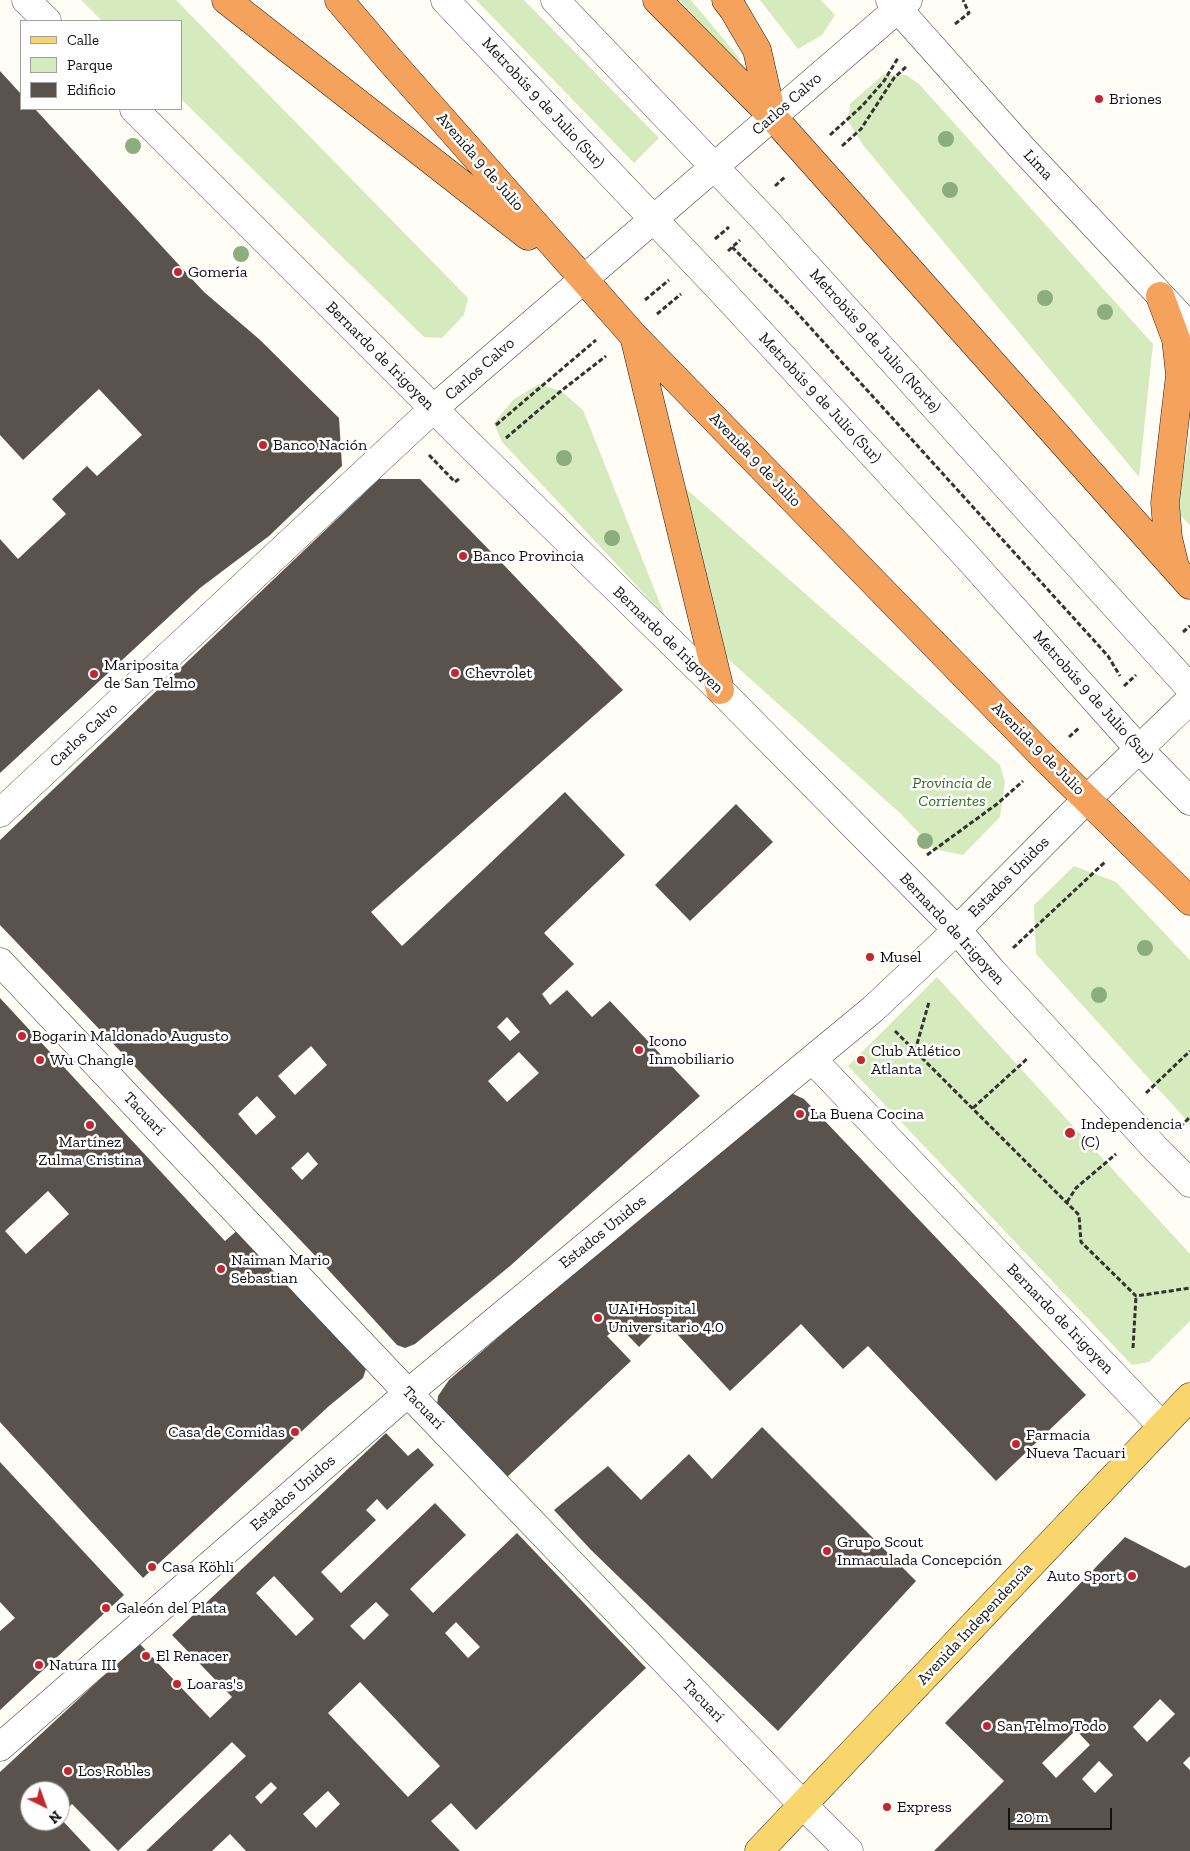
<!DOCTYPE html>
<html>
<head>
<meta charset="utf-8">
<style>
  body { margin:0 }
  #map { position:relative; width:1190px; height:1851px; overflow:hidden; background:#fffdf5; font-family:"Zilla Slab",serif }
  canvas { display:block }
  .legend { position:absolute; left:20px; top:20px; width:162px; height:90px; box-sizing:border-box; background:#fff; border:1px solid #a0a0a0; margin:0; padding:6px 9px; list-style:none; font-size:15px; color:#111 }
  .legend li { display:flex; align-items:center; gap:10px; height:25px }
  .legend b { width:25px; border:1px solid #a0a0a0 }
  .north { position:absolute; left:20px; top:1781px; width:50px; height:50px; box-sizing:border-box; background:#fff; border:1px solid #a0a0a0; border-radius:50%; rotate:138deg; font-size:14px; font-weight:700; line-height:20px; text-align:center; color:#111 }
  .north::after { content:''; display:block; margin:auto; width:18px; height:22px; background:#c4262e; clip-path:polygon(50% 0,100% 100%,50% 72%,0 100%) }
  .scale { position:absolute; left:1008px; top:1808px; width:104px; height:22px; box-sizing:border-box; border:2px solid #111; border-top:0; padding-left:6px; font-size:15px; line-height:18px; white-space:nowrap; color:#111; -webkit-text-stroke:4px #fff; paint-order:stroke }
</style>
</head>
<body>
<div id="map">
<canvas width="1190" height="1851"></canvas>
<ul class="legend">
<li><b style="height:6px;background:#f9d66b"></b>Calle</li>
<li><b style="height:14px;background:#d5ebbd"></b>Parque</li>
<li><b style="height:14px;background:#5a524d"></b>Edificio</li>
</ul>
<div class="north">N</div>
<div class="scale">20 m</div>
</div>
<script>
const ctx = document.querySelector('canvas').getContext('2d');
ctx.lineJoin = 'round';
function fill(path, color) { ctx.fillStyle = color; ctx.fill(path, 'evenodd'); }
function trace(path, color, width, dash) { ctx.strokeStyle = color; ctx.lineWidth = width; ctx.lineCap = dash ? 'butt' : 'round'; ctx.setLineDash(dash || []); ctx.stroke(path); }
function drawText(font, color, halo, rows, align = 'center') {
  ctx.font = font + ' "Zilla Slab",serif'; ctx.lineWidth = 5; ctx.setLineDash([]); ctx.textBaseline = 'middle'; ctx.strokeStyle = halo; ctx.fillStyle = color; for (const [text, x, y, turn = 0] of rows) {
    ctx.save(); ctx.translate(x, y); ctx.rotate((+turn || 0) * Math.PI / 180); ctx.textAlign = isNaN(turn) ? turn : align; if (halo) ctx.strokeText(text, 0, 0); ctx.fillText(text, 0, 0); ctx.restore();
  }
}
const green = new Path2D(`
  M 81,0 L 176,0 L 468,298 L 464,315 L 442,338 L 424,337 L 181,99 L 181,21 L 102,21 Z
  M 476,0 L 524,0 L 659,138 L 634,163 Z
  M 679,0 L 691,0 L 740,59 L 737,61 Z
  M 760,0 L 821,0 L 835,15 L 822,35 L 798,49 Z
  M 883,75 L 906,75 L 919,84 L 1153,344 L 1139,477 L 863,145 L 848,121 L 850,104 Z
  M 539,384 L 561,391 L 583,410 L 665,616 L 502,442 L 494,423 L 513,400 Z
  M 1190,435 L 1190,525 L 1176,511 Z
  M 684,487 L 1000,765 L 1005,782 L 1000,817 L 963,855 L 934,849 L 901,814 L 717,649 Z
  M 1074,866 L 1116,882 L 1190,960 L 1190,1124 L 1036,954 L 1034,905 Z
  M 937,977 L 1190,1254 L 1190,1321 L 1149,1362 L 1132,1365 L 848,1066 Z`);
const building = new Path2D(`
  M 0,71 L 21,94 L 21,109 L 35,109 L 204,292 L 259,339 L 339,418 L 342,466 L 269,536 L 200,588 L 0,773 L 0,539 L 18,559 L 66,514 L 52,499 L 87,466 L 97,476 L 142,435 L 99,389 L 23,460 L 0,435 Z
  M 379,479 L 420,479 L 500,561 L 623,690 L 371,912 L 402,946 L 485,868 L 565,792 L 625,855 L 544,933 L 574,964 L 542,994 L 550,1005 L 567,990 L 592,1017 L 610,1001 L 700,1096 L 510,1266 L 415,1344 L 405,1348 L 397,1345 L 323,1264 L 0,925 L 0,840 ZM 507,1017 L 520,1032 L 510,1041 L 497,1027 ZM 311,1046 L 327,1065 L 295,1095 L 278,1076 ZM 519,1052 L 539,1073 L 507,1102 L 488,1081 ZM 257,1096 L 276,1117 L 256,1135 L 238,1114 ZM 308,1152 L 318,1164 L 302,1180 L 291,1168 Z
  M 736,804 L 773,842 L 690,921 L 655,885 Z
  M 0,998 L 225,1241 L 240,1228 L 362,1357 L 366,1369 L 363,1378 L 329,1406 L 143,1578 L 0,1422 ZM 48,1191 L 69,1214 L 26,1254 L 5,1231 Z
  M 791,1093 L 804,1099 L 1086,1395 L 996,1481 L 868,1346 L 843,1369 L 801,1324 L 730,1391 L 665,1321 L 639,1347 L 619,1326 L 607,1336 L 631,1361 L 506,1478 L 437,1406 L 438,1396 L 449,1380 L 524,1315 Z
  M 762,1427 L 916,1581 L 778,1731 L 591,1550 L 554,1510 L 608,1466 L 641,1500 L 689,1454 L 712,1479 Z
  M 386,1433 L 408,1456 L 418,1448 L 434,1465 L 387,1510 L 377,1499 L 366,1510 L 376,1520 L 321,1572 L 341,1593 L 435,1503 L 466,1535 L 410,1589 L 433,1613 L 517,1533 L 646,1668 L 476,1830 L 451,1803 L 431,1821 L 460,1851 L 246,1851 L 230,1834 L 212,1851 L 146,1851 L 246,1756 L 232,1742 L 118,1851 L 72,1804 L 60,1816 L 60,1791 L 30,1791 L 30,1821 L 60,1821 L 60,1818 L 91,1851 L 0,1851 L 0,1772 L 139,1643 L 210,1718 L 232,1697 L 172,1635 ZM 274,1576 L 314,1619 L 296,1636 L 256,1593 ZM 376,1602 L 389,1615 L 364,1640 L 350,1626 ZM 456,1622 L 480,1647 L 468,1658 L 445,1633 ZM 360,1682 L 440,1766 L 408,1797 L 328,1713 ZM 271,1782 L 277,1788 L 261,1804 L 255,1797 ZM 328,1791 L 340,1804 L 316,1828 L 303,1814 Z
  M 0,1462 L 124,1595 L 0,1710 L 0,1631 L 15,1618 L 0,1602 Z
  M 1125,1537 L 1185,1568 L 1190,1565 L 1190,1756 L 1183,1763 L 1190,1770 L 1190,1851 L 934,1851 L 1004,1781 L 945,1723 ZM 1160,1699 L 1175,1714 L 1147,1742 L 1133,1727 ZM 1076,1730 L 1090,1745 L 1056,1778 L 1042,1763 ZM 1099,1761 L 1113,1775 L 1095,1793 L 1082,1779 Z`);
const path = new Path2D(`
  M 955,24 L 969,13 L 963,0
  M 830,135 L 862,106 L 884,81 L 898,58
  M 842,146 L 861,129 L 894,78 L 907,66
  M 775,186 L 785,177
  M 715,239 L 729,227
  M 732,247 L 789,304 L 1108,656 L 1120,676
  M 728,251 L 740,240
  M 645,300 L 669,280
  M 657,314 L 681,294
  M 496,425 L 596,340
  M 506,438 L 561,391 L 606,356
  M 429,455 L 455,482 L 460,478
  M 1183,632 L 1190,626
  M 1124,686 L 1136,675
  M 1069,737 L 1079,728
  M 927,855 L 997,804 L 1023,781
  M 1013,948 L 1105,862
  M 895,1031 L 1079,1215 L 1081,1242 L 1136,1296 L 1190,1288
  M 915,1051 L 929,1002
  M 1146,1093 L 1190,1051
  M 973,1108 L 1028,1058
  M 1180,1127 L 1190,1117
  M 1067,1202 L 1076,1188 L 1116,1154
  M 1133,1348 L 1136,1296`);
const minor = new Path2D(`
  M 26,0 L 47,21
  M 445,0 L 719,288 L 970,560 L 1140,750 L 1190,801
  M 555,0 L 764,219 L 1190,688
  M 890,0 L 1022,148 L 1190,327
  M 134,109 L 471,446 L 720,690 L 957,930 L 991,970 L 1156,1149 L 1190,1183
  M 0,813 L 433,409 L 908,0
  M 0,962 L 408,1393 L 803,1805 L 849,1851
  M 813,1060 L 1162,1426
  M 0,1747 L 408,1393 L 873,1009 L 957,930 L 1087,799 L 1190,700`);
const major = new Path2D(`
  M 759,1851 L 1190,1397`);
const highway = new Path2D(`
  M 226,0 L 528,236
  M 339,0 L 389,59 L 633,335 L 1047,760 L 1190,901
  M 657,0 L 772,116 L 1190,585
  M 726,0 L 733,9 L 757,50 L 772,116
  M 1160,296 L 1176,339 L 1180,375 L 1165,503 L 1168,538 L 1175,567
  M 634,336 L 720,690`);
const trees = [
  [946,139],
  [133,146],
  [950,190],
  [241,254],
  [1045,298],
  [1105,312],
  [564,458],
  [612,538],
  [925,841],
  [1145,948],
  [1099,995]
];
const markers = [
  [1099,99,5,"#c4262e"],
  [178,272,5,"#c4262e"],
  [263,445,5,"#c4262e"],
  [463,556,5,"#c4262e"],
  [455,673,5,"#c4262e"],
  [94,674,5,"#c4262e"],
  [870,957,5,"#c4262e"],
  [22,1036,5,"#c4262e"],
  [639,1050,5,"#c4262e"],
  [40,1060,5,"#c4262e"],
  [861,1060,5,"#c4262e"],
  [800,1114,5,"#c4262e"],
  [90,1125,5,"#c4262e"],
  [1070,1133,6,"#c4262e"],
  [221,1269,5,"#c4262e"],
  [598,1318,5,"#c4262e"],
  [295,1432,5,"#c4262e"],
  [1016,1444,5,"#c4262e"],
  [827,1551,5,"#c4262e"],
  [152,1567,5,"#c4262e"],
  [1132,1576,5,"#c4262e"],
  [106,1608,5,"#c4262e"],
  [146,1656,5,"#c4262e"],
  [39,1665,5,"#c4262e"],
  [177,1684,5,"#c4262e"],
  [987,1726,5,"#c4262e"],
  [68,1771,5,"#c4262e"],
  [887,1807,5,"#c4262e"]
];
const poiNames = [
  ["Briones",1109,99],
  ["Gomería",188,272],
  ["Banco Nación",273,445],
  ["Banco Provincia",473,556],
  ["Mariposita",104,665],
  ["de San Telmo",104,683],
  ["Chevrolet",465,673],
  ["Musel",880,957],
  ["Bogarin Maldonado Augusto",32,1036],
  ["Icono",649,1041],
  ["Inmobiliario",649,1059],
  ["Club Atlético",871,1051],
  ["Atlanta",871,1069],
  ["Wu Changle",50,1060],
  ["La Buena Cocina",810,1114],
  ["Independencia",1081,1124],
  ["(C)",1081,1142],
  ["Martínez",90,1142,"center"],
  ["Zulma Cristina",90,1160,"center"],
  ["Naiman Mario",231,1260],
  ["Sebastian",231,1278],
  ["UAI Hospital",608,1309],
  ["Universitario 4.0",608,1327],
  ["Casa de Comidas",285,1432,"right"],
  ["Farmacia",1026,1435],
  ["Nueva Tacuari",1026,1453],
  ["Grupo Scout",837,1542],
  ["Inmaculada Concepción",837,1560],
  ["Casa Köhli",162,1567],
  ["Auto Sport",1122,1576,"right"],
  ["Galeón del Plata",116,1608],
  ["El Renacer",156,1656],
  ["Natura III",49,1665],
  ["Loaras's",187,1684],
  ["San Telmo Todo",997,1726],
  ["Los Robles",78,1771],
  ["Express",897,1807]
];
const streetNames = [
  ["Metrobús 9 de Julio (Sur)",543,103,47],
  ["Carlos Calvo",787,104,-41],
  ["Avenida 9 de Julio",480,162,49],
  ["Lima",1038,165,47],
  ["Metrobús 9 de Julio (Norte)",875,341,48],
  ["Bernardo de Irigoyen",380,356,45],
  ["Carlos Calvo",480,369,-41],
  ["Metrobús 9 de Julio (Sur)",820,398,47],
  ["Avenida 9 de Julio",755,460,46],
  ["Bernardo de Irigoyen",668,640,44],
  ["Metrobús 9 de Julio (Sur)",1093,697,48],
  ["Carlos Calvo",84,735,-43],
  ["Avenida 9 de Julio",1038,749,45],
  ["Estados Unidos",1009,877,-45],
  ["Bernardo de Irigoyen",952,929,47],
  ["Tacuarí",144,1114,47],
  ["Estados Unidos",603,1232,-39],
  ["Bernardo de Irigoyen",1060,1319,46],
  ["Tacuarí",423,1408,46],
  ["Estados Unidos",293,1493,-41],
  ["Avenida Independencia",975,1624,-47],
  ["Tacuarí",703,1701,46]
];
const parkNames = [
  ["Provincia de",952,783],
  ["Corrientes",952,801]
];
fill(green, '#d5ebbd');
fill(building, '#5a524d');
trace(minor, '#444', 29);
trace(major, '#222', 29);
trace(highway, '#222', 29);
trace(path, '#333', 3, [5, 2.5]);
trace(minor, '#fff', 28);
trace(major, '#f9d66b', 28);
trace(highway, '#f5a25d', 28);
ctx.fillStyle = '#8dad7f';
for (const [x, y] of trees) { ctx.beginPath(); ctx.arc(x, y, 8, 0, 2 * Math.PI); ctx.fill(); }
for (const [x, y, r, color] of markers) { const dot = new Path2D(); dot.arc(x, y, r, 0, 2 * Math.PI); ctx.fillStyle = color; ctx.fill(dot); trace(dot, '#fff', 2); }
drawText('16px', '#111', '#fff', poiNames, 'left');
drawText('16px', '#111', '#fff', streetNames);
drawText('italic 16px', '#2f6b1f', '#fff', parkNames);
</script>
</body>
</html>
